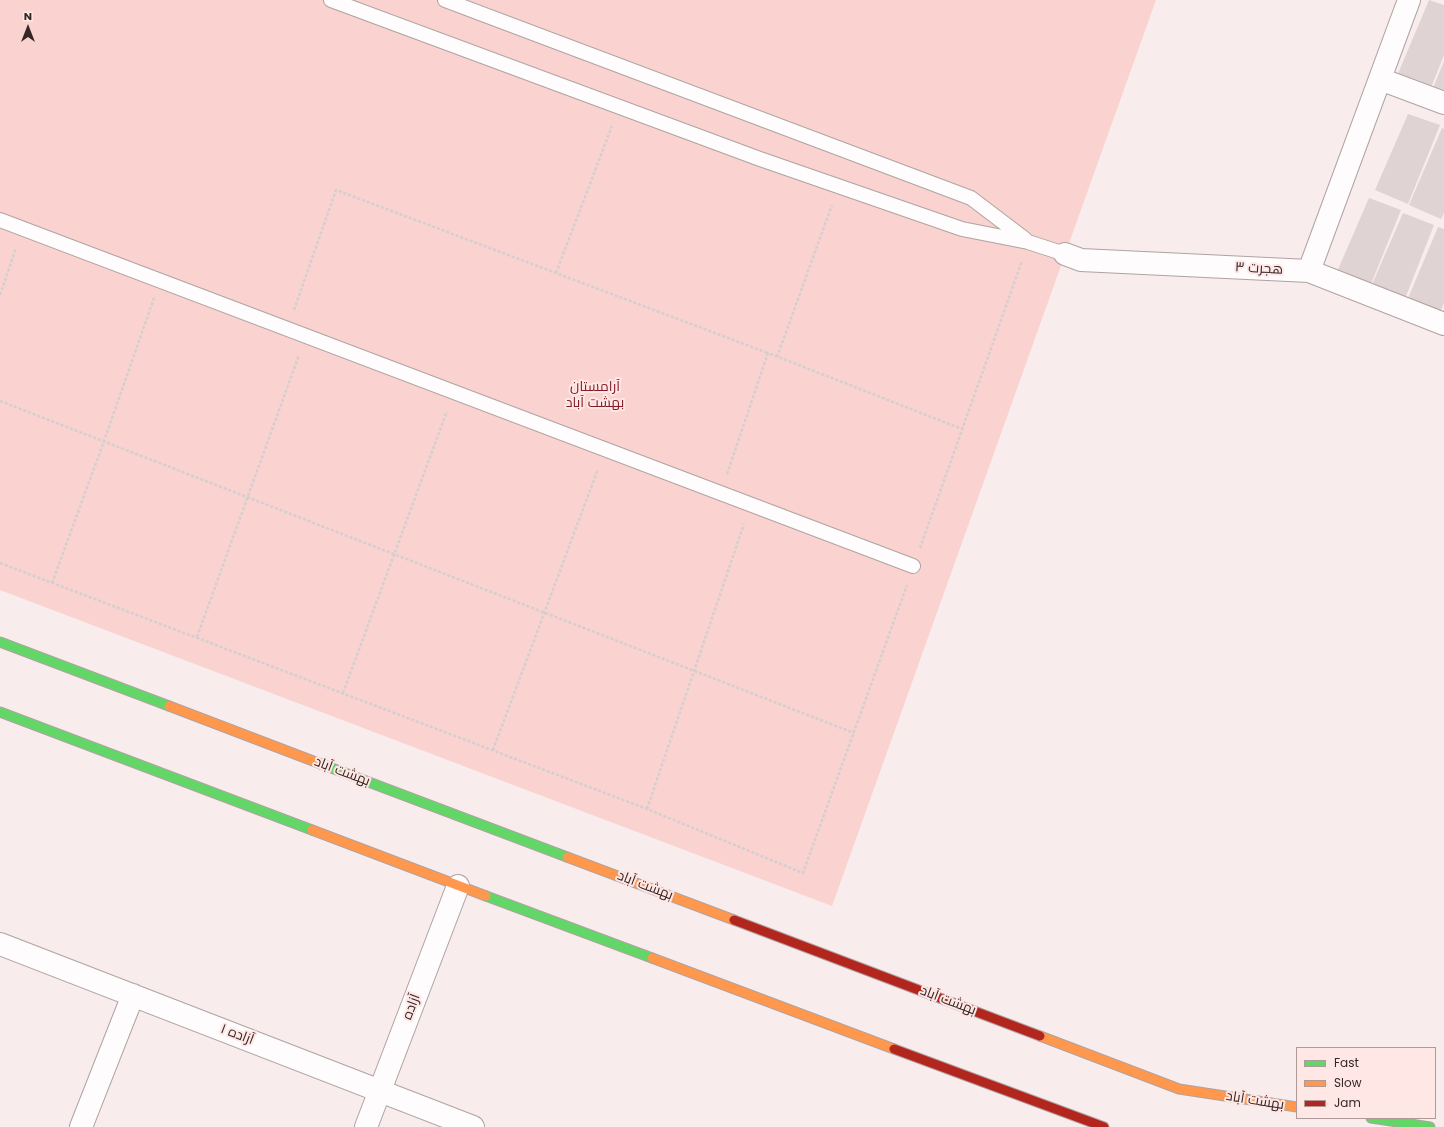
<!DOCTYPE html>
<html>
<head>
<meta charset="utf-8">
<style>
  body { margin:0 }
  #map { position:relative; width:1444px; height:1127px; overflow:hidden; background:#f9ecec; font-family:Poppins,sans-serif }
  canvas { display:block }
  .legend { position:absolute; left:1296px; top:1047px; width:140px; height:72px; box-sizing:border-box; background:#ffe7e6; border:1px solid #ae9a99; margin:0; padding:5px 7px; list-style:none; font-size:12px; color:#352726 }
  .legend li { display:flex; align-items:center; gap:8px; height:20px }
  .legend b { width:20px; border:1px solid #ae9a99 }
  .north { position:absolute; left:8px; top:8px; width:40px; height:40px; -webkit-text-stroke:3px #ffe7e6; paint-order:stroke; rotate:0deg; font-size:11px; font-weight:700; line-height:16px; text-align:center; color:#352726 }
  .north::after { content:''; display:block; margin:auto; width:14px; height:18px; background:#352726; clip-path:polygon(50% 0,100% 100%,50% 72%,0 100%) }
</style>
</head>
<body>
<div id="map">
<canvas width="1444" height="1127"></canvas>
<ul class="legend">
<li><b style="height:5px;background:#63d668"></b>Fast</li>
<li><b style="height:5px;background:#ff974d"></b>Slow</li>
<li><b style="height:5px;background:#b3261e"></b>Jam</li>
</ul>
<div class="north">N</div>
</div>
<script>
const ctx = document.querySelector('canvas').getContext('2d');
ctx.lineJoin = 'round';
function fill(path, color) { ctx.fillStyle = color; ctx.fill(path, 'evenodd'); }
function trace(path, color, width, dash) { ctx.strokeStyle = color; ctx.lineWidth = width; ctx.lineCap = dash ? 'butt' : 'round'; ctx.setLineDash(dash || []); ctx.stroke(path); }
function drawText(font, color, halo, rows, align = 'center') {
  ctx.font = font + ' Poppins,Cairo,sans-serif'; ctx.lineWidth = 4; ctx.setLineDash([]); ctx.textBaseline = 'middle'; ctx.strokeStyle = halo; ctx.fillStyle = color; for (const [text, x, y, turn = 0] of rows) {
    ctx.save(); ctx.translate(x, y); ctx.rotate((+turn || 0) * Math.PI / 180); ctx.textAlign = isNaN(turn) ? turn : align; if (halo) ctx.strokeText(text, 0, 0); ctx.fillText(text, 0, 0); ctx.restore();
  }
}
const green = new Path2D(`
  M 0,0 L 1156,0 L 832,906 L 0,590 Z`);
const building = new Path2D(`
  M 1429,0 L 1444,5 L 1444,55 L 1430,90 L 1397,76 Z
  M 1444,61 L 1444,93 L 1433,88 Z
  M 1408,114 L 1440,125 L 1408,204 L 1375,190 Z
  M 1442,128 L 1444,129 L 1444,213 L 1441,219 L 1409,205 Z
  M 1369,198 L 1401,210 L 1369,289 L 1336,274 Z
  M 1403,213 L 1434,225 L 1403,304 L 1370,289 Z
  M 1438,227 L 1444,229 L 1444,303 L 1438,317 L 1406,303 Z`);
const path = new Path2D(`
  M 556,273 L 612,126
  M 0,295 L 16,248
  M 294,310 L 336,190 L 768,353
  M 777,357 L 832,205
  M 0,401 L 854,733
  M 727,474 L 768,353 L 962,429
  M 920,548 L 1022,261
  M 0,563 L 647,809 L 803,873 L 907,585
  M 52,583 L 104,441 L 154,298
  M 197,637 L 299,355
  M 343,693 L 447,411
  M 493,750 L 598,469
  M 647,809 L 744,524`);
const lane = new Path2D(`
  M 331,0 L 760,159 L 962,229 L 1028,242 L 1065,254
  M 445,0 L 971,198 L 1025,239
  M 0,220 L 913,566`);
const street = new Path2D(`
  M 1380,79 L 1444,103
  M 1065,254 L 1081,260 L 1309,271 L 1444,324
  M 1309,271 L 1409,0
  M 0,944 L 473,1127
  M 81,1127 L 133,995
  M 366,1127 L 458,886`);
const fast = new Path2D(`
  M 0,642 L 169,706
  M 0,712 L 312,830
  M 321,764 L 567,857
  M 486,896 L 652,958
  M 1371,1118 L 1430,1127`);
const slow = new Path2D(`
  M 169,706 L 321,764
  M 312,830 L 486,896
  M 567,857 L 734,920
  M 652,958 L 894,1049
  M 1040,1036 L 1179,1089 L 1297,1107`);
const jam = new Path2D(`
  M 734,920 L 1040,1036
  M 894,1049 L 1104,1127`);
const streetNames = [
  ["هجرت ۳",1259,269,3],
  ["بهشت آباد",342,772,21],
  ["بهشت آباد",645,886,21],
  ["بهشت آباد",948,1001,21],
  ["آزاده",412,1007,-69],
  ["آزاده ۱",237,1035,21],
  ["بهشت آباد",1255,1101,9]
];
const parkNames = [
  ["آرامستان",595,387],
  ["بهشت آباد",595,403]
];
fill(green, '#fad2d0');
fill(building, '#e0d3d3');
trace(lane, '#afa3a2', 16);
trace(street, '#afa3a2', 24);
trace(fast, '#afa3a2', 11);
trace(slow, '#afa3a2', 11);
trace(jam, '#afa3a2', 11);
trace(path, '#d4cfcf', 2.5, [3, 2]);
trace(lane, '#fefcfc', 14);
trace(street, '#fefcfc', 22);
trace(fast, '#63d668', 9);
trace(slow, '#ff974d', 9);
trace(jam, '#b3261e', 9);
drawText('14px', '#352726', '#ffe7e6', streetNames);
drawText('14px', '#841b25', '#ffe7e6', parkNames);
</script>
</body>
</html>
